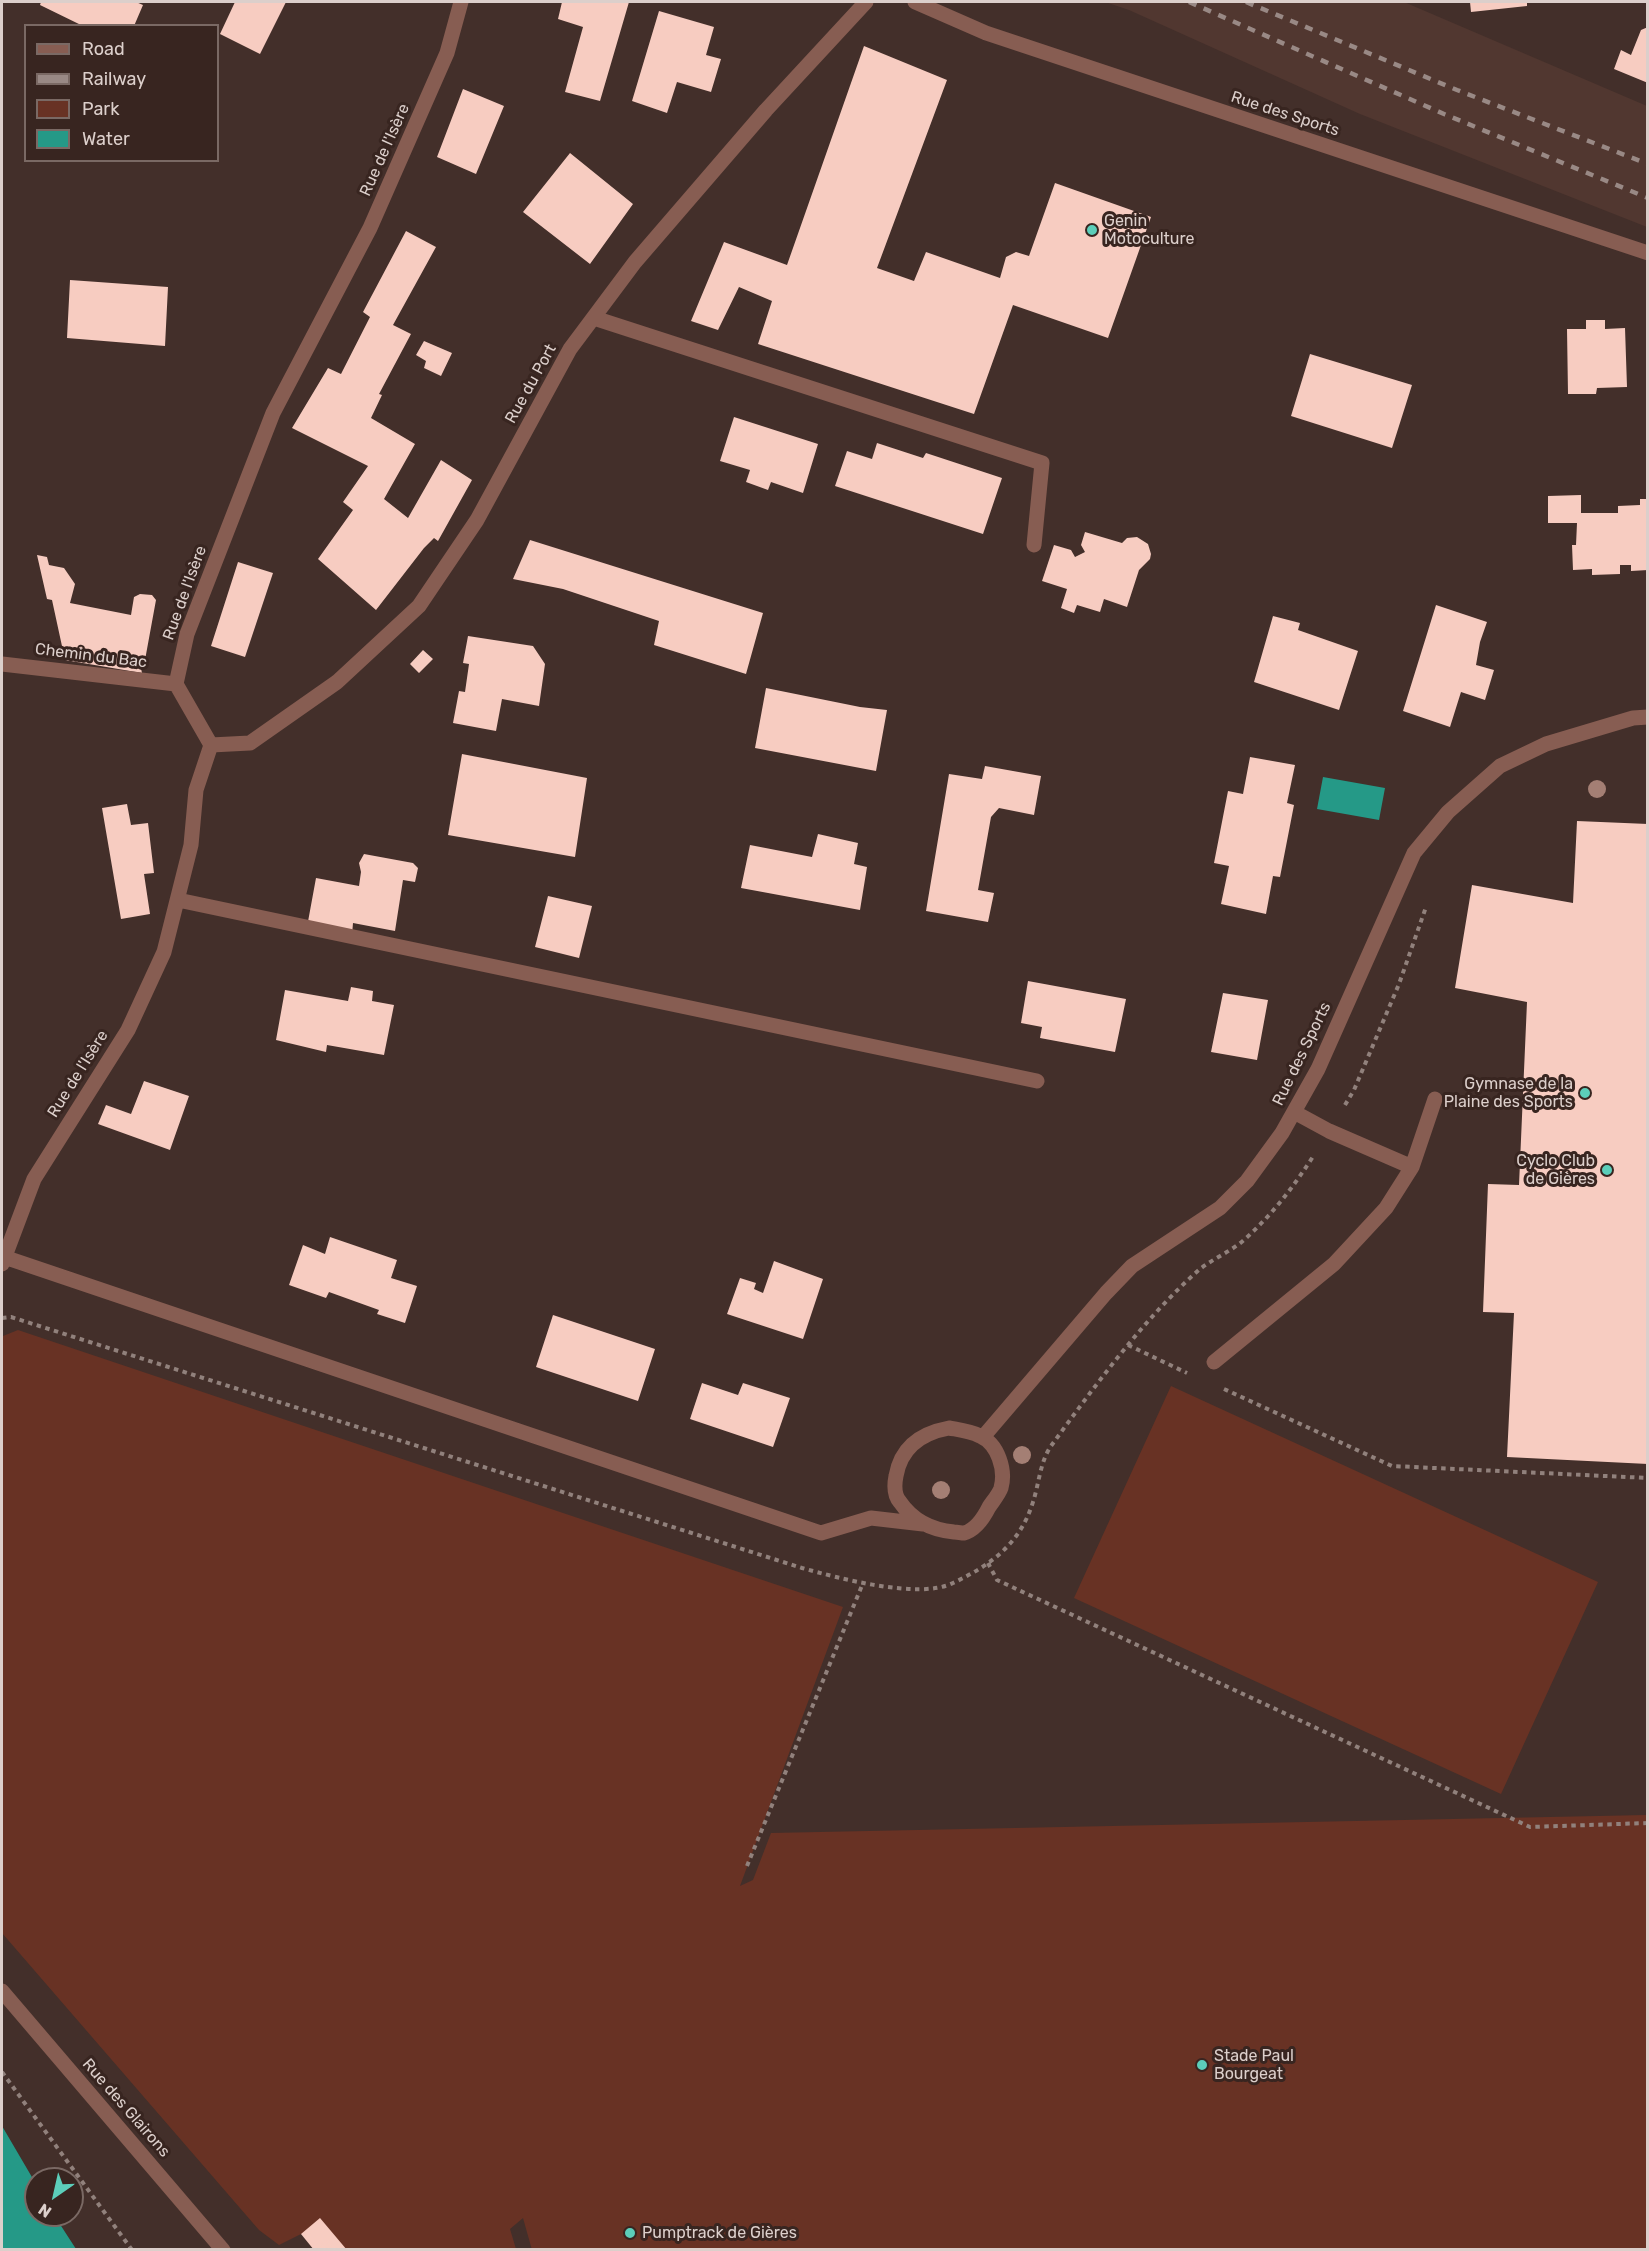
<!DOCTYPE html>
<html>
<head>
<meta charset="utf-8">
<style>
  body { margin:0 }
  #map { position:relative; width:1649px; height:2251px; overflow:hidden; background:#432f2a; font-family:Rubik,sans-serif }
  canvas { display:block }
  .frame { position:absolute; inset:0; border:3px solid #dccfcb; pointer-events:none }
  .legend { position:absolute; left:24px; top:24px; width:195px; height:138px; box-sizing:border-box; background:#382520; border:2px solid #7a6964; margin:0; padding:8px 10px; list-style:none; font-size:18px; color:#dccfcb }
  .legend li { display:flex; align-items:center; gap:12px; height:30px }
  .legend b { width:30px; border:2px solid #7a6964 }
  .north { position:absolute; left:24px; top:2167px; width:60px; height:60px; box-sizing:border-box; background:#382520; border:2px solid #7a6964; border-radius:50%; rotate:214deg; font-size:16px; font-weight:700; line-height:24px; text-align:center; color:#dccfcb }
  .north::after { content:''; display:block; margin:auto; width:21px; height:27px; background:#5cceba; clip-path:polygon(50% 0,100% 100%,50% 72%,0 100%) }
</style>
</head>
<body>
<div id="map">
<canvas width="1649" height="2251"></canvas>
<div class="frame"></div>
<ul class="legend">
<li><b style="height:8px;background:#875d52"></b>Road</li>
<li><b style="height:8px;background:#998985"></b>Railway</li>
<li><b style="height:16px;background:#683224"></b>Park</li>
<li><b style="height:16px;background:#259987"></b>Water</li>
</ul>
<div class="north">N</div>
</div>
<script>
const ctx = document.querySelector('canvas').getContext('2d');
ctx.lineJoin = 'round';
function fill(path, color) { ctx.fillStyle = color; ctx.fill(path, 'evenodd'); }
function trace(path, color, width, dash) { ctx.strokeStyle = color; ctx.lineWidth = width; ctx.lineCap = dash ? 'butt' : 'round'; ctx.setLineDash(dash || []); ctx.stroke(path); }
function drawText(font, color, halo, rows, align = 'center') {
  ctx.font = font + ' Rubik,sans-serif'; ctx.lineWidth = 6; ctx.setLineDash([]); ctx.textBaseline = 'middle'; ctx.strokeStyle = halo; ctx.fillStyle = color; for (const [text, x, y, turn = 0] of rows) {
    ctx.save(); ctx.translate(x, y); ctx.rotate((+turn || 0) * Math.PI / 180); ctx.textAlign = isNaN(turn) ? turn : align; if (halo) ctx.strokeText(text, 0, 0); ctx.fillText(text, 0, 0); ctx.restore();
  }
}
const built = new Path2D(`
  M 1105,2 L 1404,2 L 1647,106 L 1647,227 L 1360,114 L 1129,10 Z`);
const green = new Path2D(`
  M 18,1330 L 843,1607 L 740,1886 L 753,1880 L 771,1833 L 1647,1815 L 1647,2249 L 532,2250 L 523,2218 L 510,2229 L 516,2249 L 375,2250 L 370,2248 L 367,2249 L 347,2249 L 301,2234 L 279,2245 L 259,2230 L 2,1933 L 2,1339 L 3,1336 Z
  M 1171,1386 L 1598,1582 L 1501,1794 L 1074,1598 Z`);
const water = new Path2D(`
  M 1323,777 L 1385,788 L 1379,820 L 1317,809 Z
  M 2,2126 L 36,2184 L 36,2215 L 54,2215 L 76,2249 L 2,2249 Z`);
const building = new Path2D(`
  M 41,2 L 136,2 L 143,5 L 134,26 L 83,26 L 40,5 Z
  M 235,2 L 286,2 L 260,54 L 220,34 Z
  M 562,2 L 629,2 L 600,101 L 565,92 L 583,27 L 558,19 Z
  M 1470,2 L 1527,2 L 1527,6 L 1471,12 Z
  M 659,11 L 714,27 L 706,55 L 721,59 L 711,92 L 677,82 L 667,113 L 632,101 Z
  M 1648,27 L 1648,83 L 1614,69 L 1621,50 L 1631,55 L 1641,30 Z
  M 864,46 L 947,80 L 877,268 L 914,281 L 926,252 L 1000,278 L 1006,257 L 1016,252 L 1029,256 L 1055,183 L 1151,217 L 1108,338 L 1013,305 L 974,414 L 758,344 L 772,301 L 739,287 L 718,330 L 691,321 L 724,242 L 787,265 Z
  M 463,89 L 504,106 L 476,174 L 437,157 Z
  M 570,153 L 633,204 L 590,264 L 523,212 Z
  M 406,231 L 436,247 L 393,325 L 411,334 L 379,394 L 382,395 L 371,418 L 415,444 L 384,499 L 408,518 L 441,460 L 472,480 L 438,541 L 434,538 L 424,548 L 376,610 L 318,559 L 353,510 L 343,502 L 368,466 L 292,428 L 328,368 L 341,374 L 370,317 L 363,312 Z
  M 70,280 L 168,287 L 165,346 L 67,338 Z
  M 1586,320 L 1605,320 L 1605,329 L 1625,328 L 1627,387 L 1597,388 L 1596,394 L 1568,394 L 1567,329 L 1586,329 Z
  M 424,341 L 452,353 L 441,376 L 424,368 L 426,361 L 416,355 Z
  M 1310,354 L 1412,385 L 1392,448 L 1291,416 Z
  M 734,417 L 818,444 L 803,493 L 771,482 L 768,490 L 746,482 L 750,470 L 720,461 Z
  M 877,443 L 923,458 L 926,453 L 1002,478 L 983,534 L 835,486 L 847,451 L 872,459 Z
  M 1581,495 L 1581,513 L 1618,513 L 1618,506 L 1640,505 L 1640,499 L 1648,499 L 1648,570 L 1631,571 L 1631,565 L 1620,565 L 1620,574 L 1592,575 L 1592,569 L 1573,570 L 1572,545 L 1576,545 L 1577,523 L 1548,523 L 1548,496 Z
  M 1085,532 L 1122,543 L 1127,538 L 1137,537 L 1148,544 L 1151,554 L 1150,559 L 1139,570 L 1127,607 L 1104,599 L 1100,612 L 1077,605 L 1074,613 L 1061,608 L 1067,589 L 1042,581 L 1054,545 L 1071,550 L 1075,557 L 1085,552 L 1081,545 Z
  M 530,540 L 763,613 L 746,674 L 654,645 L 659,621 L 563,589 L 513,579 Z
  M 37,555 L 47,557 L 49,565 L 64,568 L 75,584 L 70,603 L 131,615 L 134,597 L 140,594 L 152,595 L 156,600 L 145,660 L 139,659 L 142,673 L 65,660 L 52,600 L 47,599 Z
  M 238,562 L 273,573 L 245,657 L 211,646 Z
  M 1436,605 L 1487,622 L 1480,642 L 1476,665 L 1494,670 L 1485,700 L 1461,692 L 1450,727 L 1403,711 Z
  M 1273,616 L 1300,623 L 1298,630 L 1358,651 L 1339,710 L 1254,682 Z
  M 468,636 L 533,646 L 545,664 L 539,706 L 502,699 L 496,731 L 453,723 L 459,691 L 465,692 L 469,664 L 463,663 Z
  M 423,650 L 433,659 L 419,673 L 410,664 Z
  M 766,688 L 860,707 L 887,710 L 876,771 L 755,748 Z
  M 462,754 L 587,778 L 575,857 L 448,835 Z
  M 1250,757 L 1295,765 L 1287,803 L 1294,805 L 1280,877 L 1273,876 L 1266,914 L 1221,904 L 1229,866 L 1214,863 L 1228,791 L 1243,794 Z
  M 985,766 L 1041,776 L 1034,815 L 999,808 L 991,817 L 978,890 L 994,893 L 988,922 L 926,911 L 949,774 L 982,779 Z
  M 127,804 L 131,825 L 148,823 L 154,873 L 144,874 L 150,914 L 121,919 L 102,808 Z
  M 1577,821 L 1648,824 L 1648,1464 L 1507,1457 L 1514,1313 L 1483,1312 L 1488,1184 L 1519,1185 L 1527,1002 L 1455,988 L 1472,885 L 1573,903 Z
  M 818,834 L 858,843 L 854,864 L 867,867 L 860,910 L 741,888 L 750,845 L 812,857 Z
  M 364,854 L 413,863 L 418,868 L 415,882 L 403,880 L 395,931 L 353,923 L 352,935 L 307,927 L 316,878 L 359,886 L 361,872 L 359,863 Z
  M 548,896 L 592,906 L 579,958 L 535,947 Z
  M 1028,981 L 1126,999 L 1115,1052 L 1040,1038 L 1042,1027 L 1021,1023 Z
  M 351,987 L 373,991 L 372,1001 L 394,1005 L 384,1055 L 327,1045 L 326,1052 L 276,1040 L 285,990 L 348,1001 Z
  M 1223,993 L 1268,1000 L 1257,1060 L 1211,1052 Z
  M 144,1081 L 189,1096 L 170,1150 L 98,1124 L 106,1105 L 131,1114 Z
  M 330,1237 L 397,1260 L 391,1278 L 417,1286 L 405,1323 L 377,1314 L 379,1310 L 329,1292 L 326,1298 L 289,1285 L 303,1245 L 325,1254 Z
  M 774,1261 L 823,1279 L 803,1339 L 727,1314 L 740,1278 L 756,1283 L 754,1289 L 763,1293 Z
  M 553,1315 L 655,1349 L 638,1401 L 536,1367 Z
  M 702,1383 L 738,1395 L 743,1383 L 790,1398 L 773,1447 L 690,1419 Z
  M 320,2218 L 347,2250 L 314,2250 L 301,2234 Z`);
const path = new Path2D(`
  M 1345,1105 L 1354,1090 L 1399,984 L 1426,907
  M 2,1318 L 11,1317 L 802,1568 C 838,1578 919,1600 953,1583 C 991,1565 1020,1544 1033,1502 C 1039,1484 1040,1462 1051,1446 C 1094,1387 1145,1317 1200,1269 C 1214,1258 1232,1251 1245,1239 C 1273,1214 1294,1186 1314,1155
  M 1128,1345 L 1187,1373
  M 1224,1389 L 1392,1466 L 1648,1478
  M 988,1563 L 997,1580 L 1530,1827 L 1648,1823
  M 747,1866 L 863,1583
  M 2,2072 L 132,2250`);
const minor = new Path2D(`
  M 915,2 L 986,33 L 1648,253
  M 594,318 L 1042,463 L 1034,545
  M 2,664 L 176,684
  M 211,745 L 250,743 L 337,682 L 419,606 L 477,520 L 570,349 L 635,262 L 766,110 L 866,2
  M 178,900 L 1037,1081
  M 1412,1167 L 1435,1099
  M 4,1257 L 821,1533 L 871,1518 L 923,1524
  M 2,1264 L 34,1179 L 128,1030 L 164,952 L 191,845 L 196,790 L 211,745 L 176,684 L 187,634 L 273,413 L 370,228 L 447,53 L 461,2
  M 1214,1362 L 1334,1264 L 1386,1208 L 1412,1167 L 1329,1131 L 1294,1112
  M 949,1428 C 960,1430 970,1431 980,1436 C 998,1444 1006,1470 1001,1488 C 999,1494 993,1501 989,1507 C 984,1517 975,1530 964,1533 C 961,1533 958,1532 954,1532 C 932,1530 913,1521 900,1502 C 894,1495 894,1486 896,1476 C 901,1447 922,1433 949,1428 Z
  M 983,1437 L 1106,1293 L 1132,1266 L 1220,1208 L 1247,1181 L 1282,1133 L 1318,1069 L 1414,853 L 1448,812 L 1500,766 L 1546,744 L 1633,718 L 1648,717
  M 2,1991 L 223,2250`);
const rail = new Path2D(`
  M 1189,2 L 1444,114 L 1648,198
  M 1246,2 L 1457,90 L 1648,164`);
const trees = [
  [1597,789],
  [1022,1455],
  [941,1490]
];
const markers = [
  [1092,230,6,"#5cceba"],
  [1585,1093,6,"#5cceba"],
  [1607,1170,6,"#5cceba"],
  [1202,2065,6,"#5cceba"],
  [630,2233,6,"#5cceba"]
];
const streetNames = [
  ["Rue des Sports",1285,114,18],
  ["Rue de l'Isère",385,150,-66],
  ["Rue du Port",531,384,-61],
  ["Rue de l'Isère",185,593,-70],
  ["Chemin du Bac",91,656,7],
  ["Rue des Sports",1302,1054,-64],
  ["Rue de l'Isère",78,1074,-58],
  ["Rue des Glairons",126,2108,49]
];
const poiNames = [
  ["Genin",1104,221],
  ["Motoculture",1104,239],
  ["Gymnase de la",1573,1084,"right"],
  ["Plaine des Sports",1573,1102,"right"],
  ["Cyclo Club",1595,1161,"right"],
  ["de Gières",1595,1179,"right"],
  ["Stade Paul",1214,2056],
  ["Bourgeat",1214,2074],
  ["Pumptrack de Gières",642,2233]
];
fill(built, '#513730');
fill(green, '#683224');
fill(water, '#259987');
fill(building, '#f7ccc1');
trace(path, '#91817c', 4, [4.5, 4.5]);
trace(minor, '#875d52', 15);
trace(rail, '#998985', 4.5, [8, 8]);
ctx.fillStyle = '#a47f74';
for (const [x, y] of trees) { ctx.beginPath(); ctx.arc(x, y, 9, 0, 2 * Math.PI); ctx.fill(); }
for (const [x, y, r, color] of markers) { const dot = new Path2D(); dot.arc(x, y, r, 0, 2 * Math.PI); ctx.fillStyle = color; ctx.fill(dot); trace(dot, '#382520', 2); }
drawText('16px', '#dccfcb', '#382520', streetNames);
drawText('16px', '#dccfcb', '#382520', poiNames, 'left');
</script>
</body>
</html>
